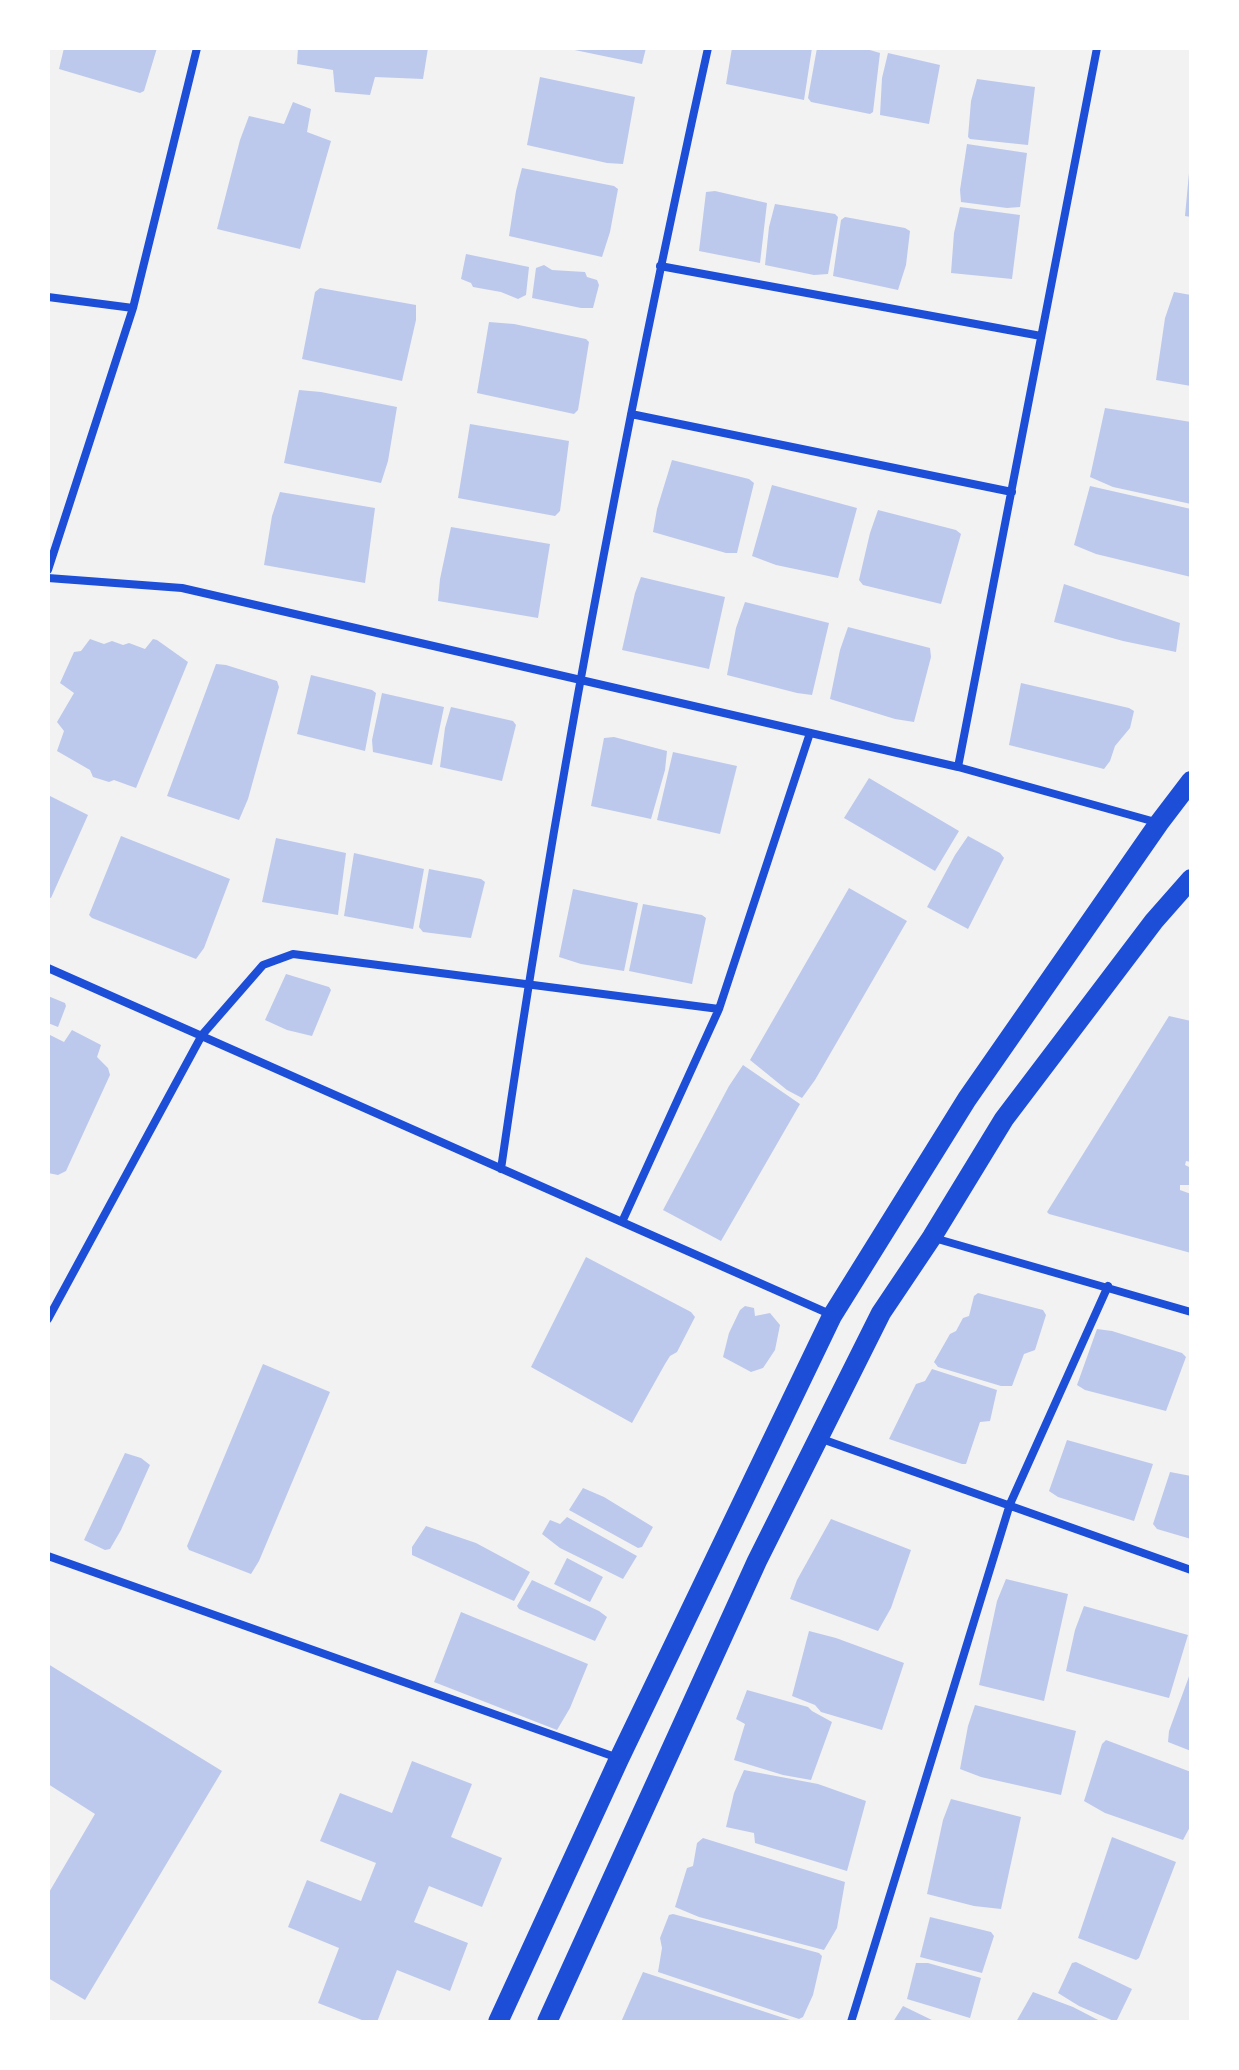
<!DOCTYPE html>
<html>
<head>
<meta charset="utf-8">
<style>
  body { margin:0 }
  #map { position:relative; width:1239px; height:2070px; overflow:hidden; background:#f2f2f2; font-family:Manrope,sans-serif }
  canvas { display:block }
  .frame { position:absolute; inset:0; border:50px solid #fff; pointer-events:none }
</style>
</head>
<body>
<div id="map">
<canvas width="1239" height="2070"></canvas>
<div class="frame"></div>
</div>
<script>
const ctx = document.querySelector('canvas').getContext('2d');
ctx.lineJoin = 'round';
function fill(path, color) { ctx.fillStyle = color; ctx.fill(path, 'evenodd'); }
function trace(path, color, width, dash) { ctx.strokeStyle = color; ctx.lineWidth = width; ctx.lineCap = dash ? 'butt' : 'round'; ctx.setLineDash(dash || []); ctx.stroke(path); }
const building = new Path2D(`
  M 64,48 L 157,48 L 144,91 L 140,93 L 59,69 Z
  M 298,48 L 428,48 L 423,79 L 375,77 L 370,95 L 335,92 L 333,70 L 297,64 Z
  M 565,48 L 646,48 L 642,64 Z
  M 732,48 L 812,48 L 804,100 L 726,84 Z
  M 817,48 L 863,48 L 880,53 L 873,112 L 870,114 L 811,102 L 808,98 Z
  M 888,53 L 940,65 L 929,124 L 880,115 L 882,78 Z
  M 540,77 L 635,97 L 623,164 L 607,163 L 527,145 Z
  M 977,79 L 1035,87 L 1028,145 L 970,139 L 968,137 L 971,101 Z
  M 293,102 L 311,109 L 307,132 L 331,141 L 300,249 L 217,229 L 240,140 L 249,116 L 284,124 Z
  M 967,144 L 1027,153 L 1020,207 L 1007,208 L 961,202 L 960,190 Z
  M 522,168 L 614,186 L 618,189 L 610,232 L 602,257 L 509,236 L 516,191 Z
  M 1189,173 L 1191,173 L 1191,217 L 1185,216 Z
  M 715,191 L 767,203 L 760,263 L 699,251 L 706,192 Z
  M 775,204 L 835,214 L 838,217 L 828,274 L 814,275 L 765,265 L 769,227 Z
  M 960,207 L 1020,215 L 1012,279 L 951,273 L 954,233 Z
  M 845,217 L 905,228 L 910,231 L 906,265 L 898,290 L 833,276 L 841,220 Z
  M 466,254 L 529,267 L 526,295 L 518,299 L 501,292 L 473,287 L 471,283 L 461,279 Z
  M 544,265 L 552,270 L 585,272 L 587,277 L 597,280 L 599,285 L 593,308 L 581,308 L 532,298 L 536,268 Z
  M 320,288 L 416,305 L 416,320 L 402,381 L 302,359 L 315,292 Z
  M 1174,292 L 1191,295 L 1191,386 L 1156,380 L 1165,318 Z
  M 489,322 L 514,324 L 586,339 L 589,342 L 578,410 L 574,414 L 477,393 Z
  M 299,390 L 321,392 L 397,407 L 388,461 L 381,483 L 284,463 Z
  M 1105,408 L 1191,422 L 1191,504 L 1113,487 L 1090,477 Z
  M 470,424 L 569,441 L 560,511 L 555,516 L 458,498 Z
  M 672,460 L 749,479 L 754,483 L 737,553 L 726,553 L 653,532 L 657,509 Z
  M 772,485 L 857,508 L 838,578 L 776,565 L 752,556 Z
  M 1090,486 L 1191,509 L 1191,577 L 1096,554 L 1074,545 Z
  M 280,492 L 375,508 L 365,583 L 264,565 L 272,516 Z
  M 878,510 L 956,530 L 961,534 L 941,604 L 863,585 L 859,580 L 870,533 Z
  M 451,527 L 550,544 L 538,618 L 438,601 L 440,579 Z
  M 641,577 L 725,597 L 709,669 L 622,650 L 635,593 Z
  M 1064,584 L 1180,623 L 1176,652 L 1123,641 L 1054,622 Z
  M 745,602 L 829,623 L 812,695 L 797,693 L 727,675 L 736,628 Z
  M 848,627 L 930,648 L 931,657 L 914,722 L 895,719 L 830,699 L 840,650 Z
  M 90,639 L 104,644 L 112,641 L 123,645 L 129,643 L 145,649 L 153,639 L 157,640 L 188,662 L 136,788 L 114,780 L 109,782 L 93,777 L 90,770 L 57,751 L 64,731 L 57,722 L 74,693 L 60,683 L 74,652 L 81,651 Z
  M 216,664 L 226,665 L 277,681 L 279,687 L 248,799 L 239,820 L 167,796 Z
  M 311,675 L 372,690 L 376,693 L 365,751 L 297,734 Z
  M 1021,683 L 1129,708 L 1134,711 L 1130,728 L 1115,746 L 1110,761 L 1104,769 L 1009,745 Z
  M 382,693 L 444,707 L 432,765 L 373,752 L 372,740 Z
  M 451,707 L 513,721 L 516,725 L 502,781 L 440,767 L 445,728 Z
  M 614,737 L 667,751 L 665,770 L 651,819 L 591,806 L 604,738 Z
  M 673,752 L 737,766 L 720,834 L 657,820 Z
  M 869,778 L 959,831 L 935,871 L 844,818 Z
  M 48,795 L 88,815 L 51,898 L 48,897 Z
  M 121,836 L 230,879 L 204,948 L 196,959 L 92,918 L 89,915 Z
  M 968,836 L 1000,853 L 1004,858 L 968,929 L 927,907 L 955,855 Z
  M 276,838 L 346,853 L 338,915 L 262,902 Z
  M 354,853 L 424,869 L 413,929 L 344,916 Z
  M 429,869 L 481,879 L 485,882 L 471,938 L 423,932 L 419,927 Z
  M 849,888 L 907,921 L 815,1080 L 802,1098 L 787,1090 L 750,1060 Z
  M 573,889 L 638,903 L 624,971 L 581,964 L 559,957 Z
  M 643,904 L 702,915 L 706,918 L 692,984 L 629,971 Z
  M 286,974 L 329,987 L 331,990 L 312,1036 L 287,1030 L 265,1020 Z
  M 48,996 L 65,1003 L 66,1006 L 58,1027 L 48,1023 Z
  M 1169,1016 L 1191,1021 L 1191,1162 L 1186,1161 L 1185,1165 L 1191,1168 L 1191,1185 L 1180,1185 L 1180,1190 L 1191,1194 L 1191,1253 L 1049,1214 L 1047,1212 Z
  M 72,1030 L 101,1045 L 97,1057 L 108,1068 L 110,1075 L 66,1171 L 58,1175 L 48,1173 L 48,1034 L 64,1042 Z
  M 743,1065 L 800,1104 L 721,1241 L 663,1210 L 729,1086 Z
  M 586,1257 L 691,1312 L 695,1317 L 677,1352 L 670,1356 L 665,1364 L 632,1423 L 531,1367 Z
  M 978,1293 L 1043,1310 L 1046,1315 L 1035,1350 L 1024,1354 L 1012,1386 L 1001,1386 L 981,1380 L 938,1367 L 934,1362 L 950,1334 L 956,1331 L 963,1318 L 969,1316 L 974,1296 Z
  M 745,1306 L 754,1308 L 755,1316 L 770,1313 L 780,1325 L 775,1350 L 763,1368 L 751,1372 L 723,1357 L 729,1333 L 740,1310 Z
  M 1097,1329 L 1112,1331 L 1182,1353 L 1186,1357 L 1166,1411 L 1085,1390 L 1077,1385 Z
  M 263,1364 L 330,1392 L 259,1561 L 251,1574 L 189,1550 L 187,1546 Z
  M 932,1369 L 997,1390 L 990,1421 L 980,1422 L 966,1464 L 962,1464 L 889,1439 L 916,1384 L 925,1381 Z
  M 1067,1440 L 1153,1464 L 1134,1521 L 1058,1497 L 1049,1491 Z
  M 125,1453 L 141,1458 L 150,1465 L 121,1530 L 110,1549 L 105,1550 L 84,1540 Z
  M 1170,1472 L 1191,1476 L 1191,1539 L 1157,1529 L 1153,1524 Z
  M 583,1488 L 604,1497 L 653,1527 L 642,1547 L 638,1548 L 569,1510 Z
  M 567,1517 L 637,1556 L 623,1579 L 560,1548 L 542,1534 L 550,1520 L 560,1524 Z
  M 831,1519 L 911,1550 L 891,1608 L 878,1631 L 790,1599 L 797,1580 Z
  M 426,1526 L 476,1543 L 530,1572 L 514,1601 L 412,1555 L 412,1547 Z
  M 567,1558 L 603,1577 L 590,1602 L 554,1584 Z
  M 1006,1579 L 1068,1594 L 1044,1701 L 979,1685 L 997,1601 Z
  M 532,1580 L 599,1611 L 607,1617 L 595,1641 L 519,1609 L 517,1606 Z
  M 1084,1606 L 1188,1635 L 1169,1698 L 1066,1671 L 1075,1630 Z
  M 461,1612 L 588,1664 L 570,1708 L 557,1730 L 434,1682 Z
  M 809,1631 L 836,1638 L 904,1663 L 882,1730 L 821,1712 L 815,1705 L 792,1696 Z
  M 48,1664 L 222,1771 L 85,2000 L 48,1978 L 48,1894 L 95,1814 L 48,1784 Z
  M 1191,1671 L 1191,1751 L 1168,1742 L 1169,1731 Z
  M 747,1690 L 808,1707 L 812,1711 L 832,1722 L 811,1780 L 783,1775 L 734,1760 L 745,1724 L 736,1719 Z
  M 975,1705 L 1076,1731 L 1061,1795 L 981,1777 L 960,1769 L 968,1726 Z
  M 1106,1740 L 1191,1772 L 1191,1825 L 1183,1840 L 1105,1813 L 1084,1801 L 1102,1744 Z
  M 412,1761 L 472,1784 L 451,1837 L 502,1858 L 482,1907 L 429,1886 L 414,1922 L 468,1943 L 450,1991 L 397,1970 L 377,2022 L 367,2022 L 318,2003 L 339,1948 L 288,1927 L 307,1880 L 361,1901 L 376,1863 L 320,1841 L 340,1793 L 392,1813 Z
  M 744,1770 L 818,1784 L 866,1801 L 847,1871 L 755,1843 L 754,1833 L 726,1827 L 734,1793 Z
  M 951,1799 L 1021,1817 L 1001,1909 L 974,1906 L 927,1894 L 943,1820 Z
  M 1112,1837 L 1176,1862 L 1139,1958 L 1136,1960 L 1078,1938 Z
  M 703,1838 L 845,1882 L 837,1928 L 824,1950 L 699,1917 L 675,1907 L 687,1868 L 693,1866 L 697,1843 Z
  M 673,1914 L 819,1953 L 822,1956 L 813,1995 L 803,2017 L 799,2019 L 658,1972 L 662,1948 L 660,1938 L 669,1915 Z
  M 930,1917 L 991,1932 L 994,1936 L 982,1973 L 920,1957 Z
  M 1076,1962 L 1132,1989 L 1116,2022 L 1079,2006 L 1058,1993 L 1072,1963 Z
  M 916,1963 L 928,1963 L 981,1978 L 970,2018 L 907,1999 Z
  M 643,1972 L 793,2021 L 793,2022 L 621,2022 Z
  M 1033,1992 L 1073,2007 L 1102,2022 L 1016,2022 Z
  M 903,2006 L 936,2022 L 893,2022 Z`);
const minor = new Path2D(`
  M 660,266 L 1041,336
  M 48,297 L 133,308
  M 631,414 L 1012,492
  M 48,570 L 133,308 L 197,48
  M 48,578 L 182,588 L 958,767 L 1159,823
  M 958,767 L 1097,48
  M 48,968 L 832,1315
  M 501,1169 C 555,793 626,419 708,48
  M 622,1222 L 719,1009 L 810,733
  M 934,1238 L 1191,1312
  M 48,1319 L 202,1035 L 263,965 L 293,954 L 719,1009
  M 819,1438 L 1191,1570
  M 48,1556 L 618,1758
  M 851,2022 L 1010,1504 L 1108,1286`);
const primary = new Path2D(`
  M 498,2022 L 619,1759 L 832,1316 L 967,1099 L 1159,823 L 1191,781
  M 547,2022 L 757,1561 L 881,1313 L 932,1237 L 1004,1119 L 1154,921 L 1191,879`);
fill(building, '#bdc9ec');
trace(minor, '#1d4ed8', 8);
trace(primary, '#1d4ed8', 20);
</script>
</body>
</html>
